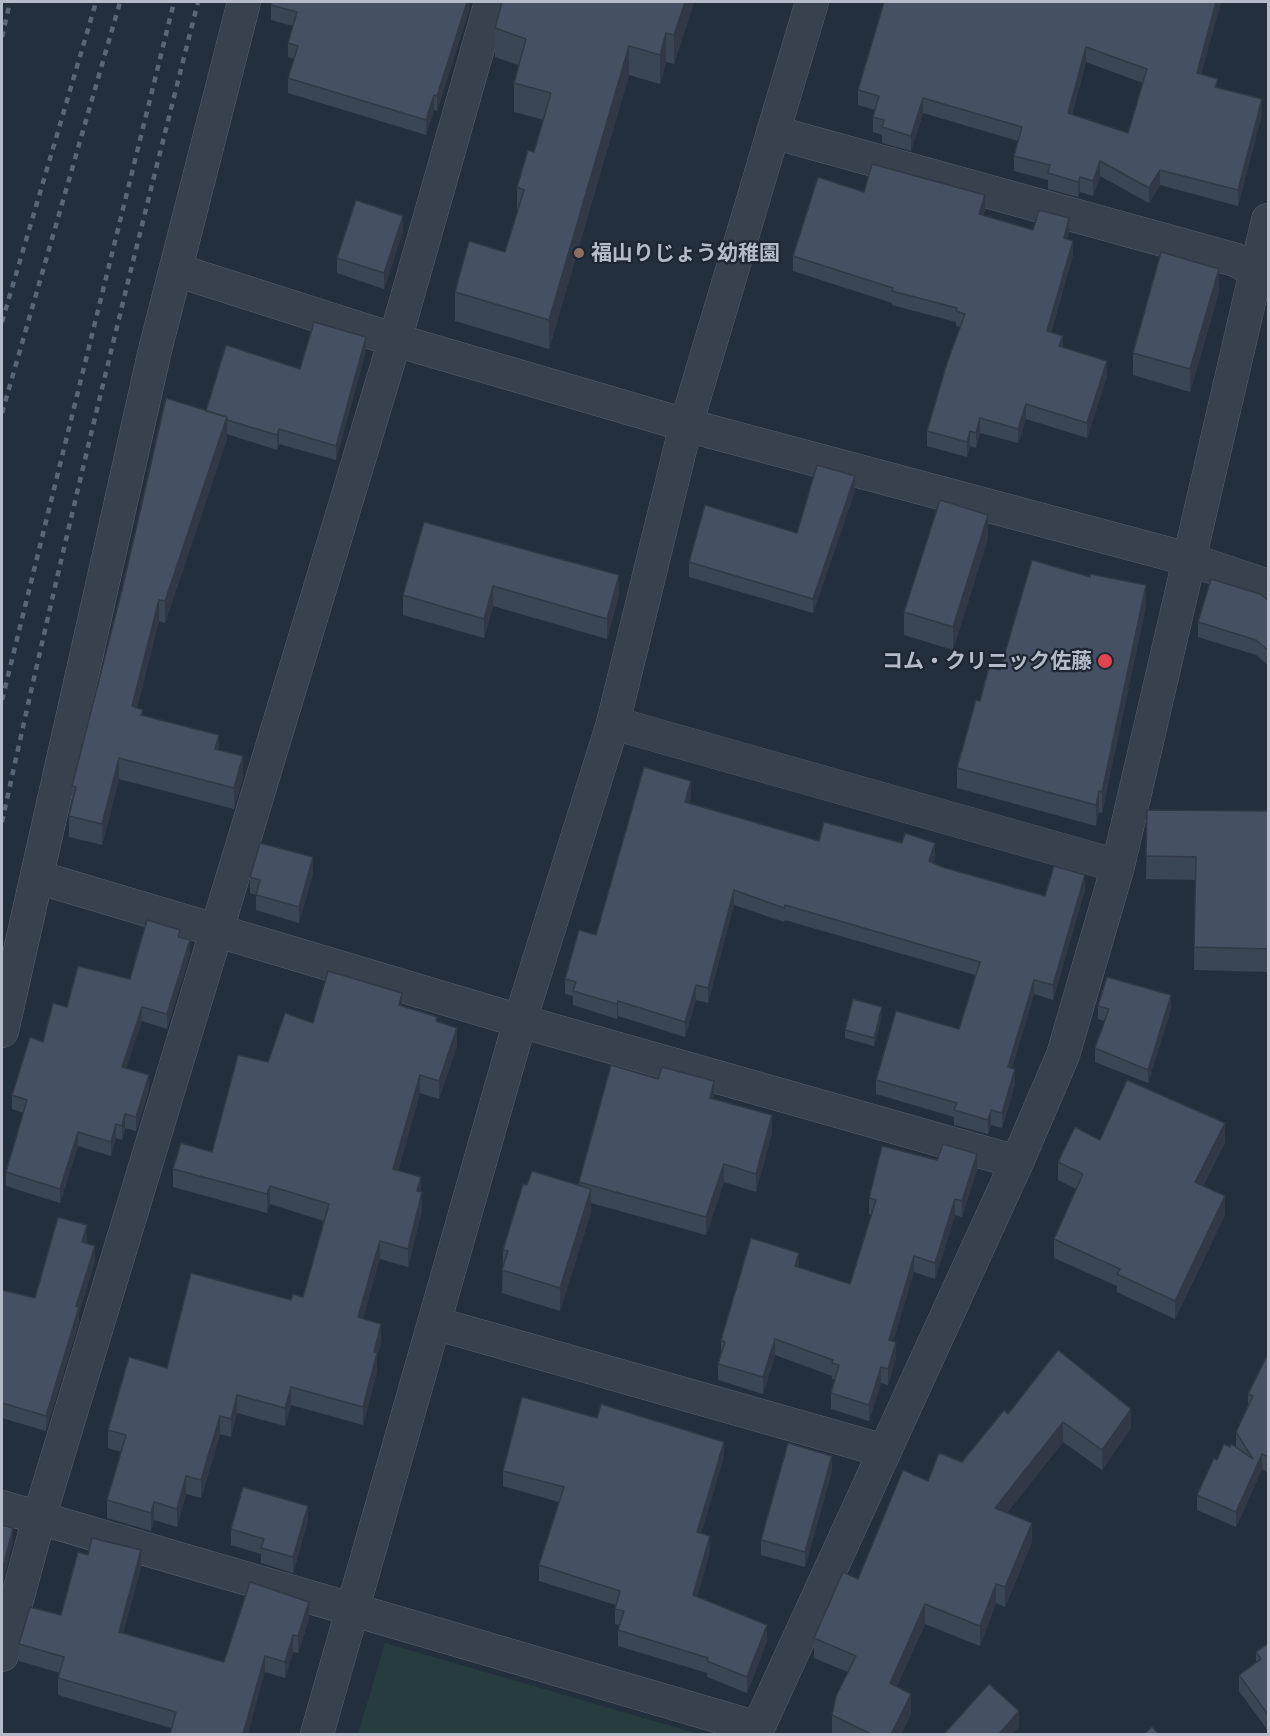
<!DOCTYPE html>
<html>
<head>
<meta charset="utf-8">
<style>
  body { margin:0 }
  #map { position:relative; width:1270px; height:1736px; overflow:hidden; background:#242f3e; font-family:Ubuntu,sans-serif }
  canvas { display:block }
  .frame { position:absolute; inset:0; border:3px solid #b4bcc9; pointer-events:none }
</style>
</head>
<body>
<div id="map">
<canvas width="1270" height="1736"></canvas>
<div class="frame"></div>
</div>
<script>
const ctx = document.querySelector('canvas').getContext('2d');
ctx.lineJoin = 'round';
function fill(path, color) { ctx.fillStyle = color; ctx.fill(path, 'evenodd'); }
function trace(path, color, width, dash) { ctx.strokeStyle = color; ctx.lineWidth = width; ctx.lineCap = dash ? 'butt' : 'round'; ctx.setLineDash(dash || []); ctx.stroke(path); }
function drawText(font, color, halo, rows, align = 'center') {
  ctx.font = font + ' Ubuntu,"Noto Sans JP",sans-serif'; ctx.lineWidth = 4.5; ctx.setLineDash([]); ctx.textBaseline = 'middle'; ctx.strokeStyle = halo; ctx.fillStyle = color; for (const [text, x, y, turn = 0] of rows) {
    ctx.save(); ctx.translate(x, y); ctx.rotate((+turn || 0) * Math.PI / 180); ctx.textAlign = isNaN(turn) ? turn : align; if (halo) ctx.strokeText(text, 0, 0); ctx.fillText(text, 0, 0); ctx.restore();
  }
}
const green = new Path2D(`
  M 385,1643 L 699,1734 L 358,1734 Z`);
const minor = new Path2D(`
  M 773,132 L 1236,260 L 1255,271
  M 176,270 L 395,340 L 686,425 L 1188,559 L 1268,586
  M 613,723 L 1118,866
  M 37,877 L 520,1021 L 1017,1162
  M 2,1031 L 155,350 L 244,2
  M 434,1323 L 885,1451
  M 2,1507 L 758,1728
  M 2,1655 L 39,1518 L 395,340 L 491,2
  M 317,1734 L 520,1021 L 613,723 L 686,425 L 812,2
  M 752,1734 L 758,1728 L 1017,1162 L 1063,1055 L 1118,866 L 1268,220`);
const rail = new Path2D(`
  M 2,37 L 10,2
  M 2,322 L 96,2
  M 2,413 L 120,2
  M 2,700 L 174,2
  M 2,822 C 62,547 129,274 198,2`);
const wall = new Path2D(`
  M 469,2 L 469,10 L 437,111 L 434,110 L 426,135 L 288,93 L 288,78 L 294,59 L 288,57 L 288,43 L 293,26 L 271,20 L 271,5 Z
  M 502,2 L 694,2 L 674,64 L 666,62 L 660,84 L 629,75 L 549,349 L 455,321 L 455,292 L 505,252 L 517,214 L 517,187 L 534,152 L 544,120 L 514,112 L 514,83 L 518,65 L 495,57 L 495,28 Z
  M 884,2 L 1221,2 L 1201,74 L 1218,87 L 1262,114 L 1238,206 L 1160,185 L 1149,203 L 1100,176 L 1093,196 L 1080,192 L 1078,197 L 1048,189 L 1048,180 L 1014,171 L 1014,156 L 1018,141 L 923,113 L 911,151 L 882,143 L 882,135 L 873,132 L 873,117 L 875,110 L 858,105 L 858,90 ZM 1086,62 L 1143,83 L 1128,133 L 1072,115 Z
  M 864,192 L 985,210 L 983,215 L 1033,230 L 1069,233 L 1067,239 L 1073,255 L 1051,333 L 1063,347 L 1107,376 L 1087,438 L 1026,419 L 1018,443 L 980,433 L 976,448 L 970,446 L 967,457 L 927,446 L 927,431 L 960,327 L 956,326 L 956,322 L 892,305 L 892,303 L 793,271 L 793,256 Z
  M 403,231 L 384,289 L 337,273 L 337,258 Z
  M 1219,292 L 1190,392 L 1133,375 L 1133,353 Z
  M 366,351 L 336,460 L 279,444 L 277,450 L 227,434 L 227,439 L 165,623 L 159,621 L 137,708 L 143,715 L 219,750 L 243,777 L 234,809 L 119,779 L 102,845 L 69,837 L 69,816 L 72,805 L 72,786 L 206,411 L 300,369 Z
  M 855,491 L 813,613 L 689,577 L 689,562 L 797,533 Z
  M 424,522 L 619,595 L 607,639 L 493,606 L 484,638 L 403,615 L 403,595 Z
  M 988,538 L 953,650 L 904,635 L 904,612 Z
  M 1269,601 L 1269,666 L 1256,655 L 1198,637 L 1198,622 Z
  M 1146,606 L 1102,813 L 1099,812 L 1096,826 L 957,788 L 957,768 L 980,701 L 1000,670 Z
  M 691,796 L 689,804 L 819,841 L 935,858 L 933,863 L 942,867 L 1045,896 L 1085,890 L 1053,1000 L 1034,994 L 1012,1068 L 1015,1084 L 1002,1128 L 991,1125 L 988,1134 L 954,1125 L 954,1117 L 876,1094 L 876,1080 L 959,1029 L 975,975 L 785,920 L 784,922 L 734,905 L 708,1003 L 696,1000 L 685,1037 L 618,1016 L 617,1019 L 573,1005 L 573,996 L 565,994 L 565,979 Z
  M 1147,810 L 1269,811 L 1269,972 L 1194,970 L 1195,880 L 1146,879 Z
  M 313,873 L 299,923 L 256,910 L 256,895 L 250,893 L 250,877 Z
  M 180,938 L 190,954 L 167,1029 L 142,1021 L 126,1068 L 149,1089 L 136,1131 L 125,1128 L 122,1140 L 116,1138 L 111,1156 L 78,1146 L 60,1203 L 6,1186 L 6,1172 L 24,1113 L 12,1109 L 12,1095 L 43,1042 L 67,1007 L 130,979 Z
  M 402,1006 L 437,1022 L 457,1046 L 439,1099 L 420,1093 L 398,1171 L 421,1192 L 422,1210 L 408,1267 L 380,1259 L 373,1282 L 363,1318 L 381,1342 L 377,1357 L 377,1372 L 363,1425 L 291,1405 L 285,1426 L 237,1413 L 231,1437 L 220,1434 L 201,1498 L 186,1494 L 177,1527 L 154,1520 L 151,1531 L 107,1518 L 107,1500 L 121,1452 L 108,1448 L 108,1430 L 167,1368 L 291,1300 L 303,1297 L 324,1221 L 270,1204 L 267,1213 L 173,1187 L 173,1169 L 212,1152 L 268,1062 L 313,1023 Z
  M 1098,1006 L 1171,1009 L 1148,1083 L 1095,1062 L 1095,1048 L 1105,1021 L 1098,1019 Z
  M 882,1015 L 874,1046 L 845,1038 L 845,1030 Z
  M 658,1079 L 714,1099 L 772,1133 L 756,1192 L 724,1182 L 706,1235 L 591,1203 L 591,1212 L 560,1311 L 502,1293 L 503,1250 L 527,1185 L 579,1185 L 579,1182 Z
  M 1100,1140 L 1225,1142 L 1203,1186 L 1225,1215 L 1175,1319 L 1117,1292 L 1117,1286 L 1054,1258 L 1054,1239 L 1076,1189 L 1058,1180 L 1058,1162 Z
  M 977,1170 L 962,1217 L 955,1215 L 935,1279 L 914,1272 L 893,1341 L 896,1358 L 888,1385 L 881,1383 L 869,1421 L 831,1409 L 831,1393 L 835,1380 L 832,1379 L 832,1376 L 775,1355 L 763,1394 L 718,1380 L 718,1364 L 721,1356 L 721,1340 L 799,1267 L 850,1284 L 872,1215 L 869,1214 L 869,1198 Z
  M 87,1241 L 87,1243 L 95,1261 L 79,1313 L 79,1322 L 46,1431 L 2,1418 L 2,1290 L 35,1298 Z
  M 1269,1352 L 1269,1473 L 1262,1469 L 1236,1527 L 1197,1510 L 1197,1495 L 1217,1460 L 1230,1447 L 1236,1448 L 1236,1432 L 1248,1405 L 1248,1394 Z
  M 1008,1414 L 1131,1428 L 1102,1470 L 1063,1442 L 1007,1513 L 1032,1542 L 1005,1607 L 996,1603 L 980,1646 L 925,1624 L 897,1686 L 911,1714 L 901,1734 L 832,1734 L 832,1715 L 848,1672 L 814,1658 L 814,1638 L 858,1579 L 928,1481 L 962,1462 Z
  M 724,1457 L 701,1533 L 710,1551 L 697,1597 L 767,1641 L 747,1693 L 707,1677 L 707,1673 L 618,1646 L 618,1630 L 619,1625 L 615,1624 L 615,1609 L 616,1605 L 539,1581 L 539,1565 L 559,1502 L 503,1486 L 503,1471 Z
  M 832,1471 L 805,1567 L 761,1555 L 761,1540 Z
  M 308,1521 L 293,1573 L 261,1563 L 261,1554 L 231,1545 L 231,1529 Z
  M 88,1555 L 141,1567 L 123,1634 L 224,1662 L 309,1619 L 298,1653 L 293,1652 L 285,1678 L 265,1672 L 171,1728 L 58,1695 L 58,1678 L 60,1673 L 19,1661 L 19,1644 L 61,1615 Z
  M 1269,1643 L 1269,1732 L 1239,1691 L 1239,1675 L 1256,1662 L 1256,1652 Z`);
const shadedWall = new Path2D(`
  M 467,2 L 469,2 L 469,10 L 437,111 L 437,96 Z
  M 685,2 L 694,2 L 674,64 L 674,35 Z
  M 1216,2 L 1221,2 L 1197,88 L 1197,73 Z
  M 666,33 L 666,62 L 660,84 L 660,55 Z
  M 629,46 L 629,75 L 549,349 L 549,320 Z
  M 1086,47 L 1086,62 L 1068,129 L 1068,113 Z
  M 434,95 L 434,110 L 426,135 L 426,120 Z
  M 923,98 L 923,113 L 911,151 L 911,136 Z
  M 1262,99 L 1262,114 L 1238,206 L 1238,190 Z
  M 1100,161 L 1100,176 L 1093,196 L 1093,181 Z
  M 1160,170 L 1160,185 L 1149,203 L 1149,188 Z
  M 1080,177 L 1080,192 L 1078,197 L 1078,182 Z
  M 985,195 L 985,210 L 979,229 L 979,214 Z
  M 403,216 L 403,231 L 384,289 L 384,273 Z
  M 1069,218 L 1069,233 L 1064,253 L 1064,238 Z
  M 1073,241 L 1073,255 L 1047,346 L 1047,331 Z
  M 1219,269 L 1219,292 L 1190,392 L 1190,369 Z
  M 1063,336 L 1063,351 L 1059,346 Z
  M 366,337 L 366,351 L 336,460 L 336,446 Z
  M 1107,361 L 1107,376 L 1087,438 L 1087,423 Z
  M 1026,404 L 1026,419 L 1018,443 L 1018,429 Z
  M 227,417 L 227,439 L 165,623 L 165,601 Z
  M 980,418 L 980,433 L 976,448 L 976,433 Z
  M 279,429 L 279,444 L 277,450 L 277,435 Z
  M 970,431 L 970,446 L 967,457 L 967,442 Z
  M 855,476 L 855,491 L 813,613 L 813,599 Z
  M 988,515 L 988,538 L 953,650 L 953,627 Z
  M 619,575 L 619,595 L 607,639 L 607,619 Z
  M 1146,585 L 1146,606 L 1102,813 L 1102,792 Z
  M 493,586 L 493,606 L 484,638 L 484,619 Z
  M 159,600 L 159,621 L 132,727 L 132,706 Z
  M 219,735 L 219,756 L 215,749 Z
  M 243,756 L 243,777 L 234,809 L 234,788 Z
  M 119,758 L 119,779 L 102,845 L 102,824 Z
  M 691,781 L 691,796 L 685,817 L 685,802 Z
  M 1099,791 L 1099,812 L 1096,826 L 1096,805 Z
  M 935,843 L 935,858 L 929,876 L 929,861 Z
  M 313,857 L 313,873 L 299,923 L 299,907 Z
  M 1085,875 L 1085,890 L 1053,1000 L 1053,985 Z
  M 734,890 L 734,905 L 708,1003 L 708,988 Z
  M 190,940 L 190,954 L 167,1029 L 167,1014 Z
  M 1034,980 L 1034,994 L 1008,1082 L 1008,1067 Z
  M 696,985 L 696,1000 L 685,1037 L 685,1022 Z
  M 402,993 L 402,1011 L 399,1005 Z
  M 1171,995 L 1171,1009 L 1148,1083 L 1148,1070 Z
  M 618,1001 L 618,1016 L 617,1019 L 617,1004 Z
  M 142,1007 L 142,1021 L 122,1081 L 122,1067 Z
  M 882,1007 L 882,1015 L 874,1046 L 874,1038 Z
  M 457,1028 L 457,1046 L 439,1099 L 439,1081 Z
  M 1015,1069 L 1015,1084 L 1002,1128 L 1002,1113 Z
  M 149,1075 L 149,1089 L 136,1131 L 136,1117 Z
  M 420,1075 L 420,1093 L 393,1188 L 393,1169 Z
  M 714,1081 L 714,1099 L 710,1098 Z
  M 991,1110 L 991,1125 L 988,1134 L 988,1120 Z
  M 125,1114 L 125,1128 L 122,1140 L 122,1126 Z
  M 772,1115 L 772,1133 L 756,1192 L 756,1174 Z
  M 1225,1123 L 1225,1142 L 1195,1201 L 1195,1182 Z
  M 116,1124 L 116,1138 L 111,1156 L 111,1142 Z
  M 78,1132 L 78,1146 L 60,1203 L 60,1189 Z
  M 977,1154 L 977,1170 L 962,1217 L 962,1201 Z
  M 724,1164 L 724,1182 L 706,1235 L 706,1217 Z
  M 421,1177 L 421,1195 L 417,1191 Z
  M 270,1186 L 270,1204 L 267,1213 L 267,1194 Z
  M 591,1189 L 591,1212 L 560,1311 L 560,1288 Z
  M 422,1192 L 422,1210 L 408,1267 L 408,1249 Z
  M 1225,1196 L 1225,1215 L 1175,1319 L 1175,1301 Z
  M 955,1199 L 955,1215 L 935,1279 L 935,1263 Z
  M 87,1225 L 87,1241 L 82,1257 L 82,1242 Z
  M 380,1241 L 380,1259 L 373,1282 L 358,1335 L 358,1317 L 373,1264 Z
  M 95,1246 L 95,1261 L 79,1313 L 79,1322 L 46,1431 L 46,1416 L 76,1306 Z
  M 799,1253 L 799,1269 L 795,1266 Z
  M 914,1256 L 914,1272 L 889,1356 L 889,1340 Z
  M 381,1324 L 381,1342 L 377,1357 L 377,1372 L 363,1425 L 363,1407 L 374,1352 Z
  M 775,1339 L 775,1355 L 763,1394 L 763,1377 Z
  M 896,1342 L 896,1358 L 888,1385 L 888,1369 Z
  M 881,1367 L 881,1383 L 869,1421 L 869,1405 Z
  M 291,1387 L 291,1405 L 285,1426 L 285,1408 Z
  M 237,1395 L 237,1413 L 231,1437 L 231,1419 Z
  M 1131,1409 L 1131,1428 L 1102,1470 L 1102,1450 Z
  M 220,1416 L 220,1434 L 201,1498 L 201,1480 Z
  M 1063,1422 L 1063,1442 L 995,1528 L 995,1508 Z
  M 724,1442 L 724,1457 L 697,1547 L 697,1532 Z
  M 1262,1454 L 1262,1469 L 1236,1527 L 1236,1512 Z
  M 832,1456 L 832,1471 L 805,1567 L 805,1552 Z
  M 186,1476 L 186,1494 L 177,1527 L 177,1509 Z
  M 154,1502 L 154,1520 L 151,1531 L 151,1513 Z
  M 308,1506 L 308,1521 L 293,1573 L 293,1557 Z
  M 1032,1523 L 1032,1542 L 1005,1607 L 1005,1587 Z
  M 13,1528 L 13,1542 L 2,1585 L 2,1571 Z
  M 710,1536 L 710,1551 L 693,1611 L 693,1595 Z
  M 141,1550 L 141,1567 L 119,1649 L 119,1632 Z
  M 996,1584 L 996,1603 L 980,1646 L 980,1626 Z
  M 309,1602 L 309,1619 L 298,1653 L 298,1636 Z
  M 925,1604 L 925,1624 L 890,1702 L 890,1683 Z
  M 767,1625 L 767,1641 L 747,1693 L 747,1677 Z
  M 293,1635 L 293,1652 L 285,1678 L 285,1662 Z
  M 265,1656 L 265,1672 L 248,1734 L 243,1734 Z
  M 911,1694 L 911,1714 L 901,1734 L 891,1734 Z
  M 1019,1711 L 1019,1727 L 1012,1734 L 999,1734 Z`);
const building = new Path2D(`
  M 272,2 L 467,2 L 437,96 L 434,95 L 426,120 L 288,78 L 298,46 L 288,43 L 297,12 L 271,5 Z
  M 502,2 L 685,2 L 674,35 L 666,33 L 660,55 L 629,46 L 549,320 L 455,292 L 469,241 L 505,252 L 524,190 L 517,187 L 528,150 L 534,152 L 551,93 L 514,83 L 526,39 L 495,28 Z
  M 884,2 L 1216,2 L 1197,73 L 1218,79 L 1215,87 L 1262,99 L 1238,190 L 1160,170 L 1149,188 L 1100,161 L 1093,181 L 1080,177 L 1078,182 L 1048,173 L 1050,165 L 1014,156 L 1022,127 L 923,98 L 911,136 L 882,127 L 884,120 L 873,117 L 879,96 L 858,90 ZM 1086,47 L 1147,69 L 1128,133 L 1068,113 Z
  M 872,164 L 985,195 L 979,214 L 1033,230 L 1039,210 L 1069,218 L 1064,238 L 1073,241 L 1047,331 L 1063,336 L 1059,346 L 1107,361 L 1087,423 L 1026,404 L 1018,429 L 980,418 L 976,433 L 970,431 L 967,442 L 927,431 L 947,363 L 965,314 L 956,311 L 957,308 L 892,291 L 893,288 L 793,256 L 818,177 L 864,192 Z
  M 356,200 L 403,216 L 384,273 L 337,258 Z
  M 1161,252 L 1219,269 L 1190,369 L 1133,353 Z
  M 314,322 L 366,337 L 336,446 L 279,429 L 277,435 L 227,420 L 227,417 L 206,411 L 226,345 L 300,369 Z
  M 166,398 L 227,417 L 165,601 L 159,600 L 132,706 L 143,710 L 141,715 L 219,735 L 215,749 L 243,756 L 234,788 L 119,758 L 102,824 L 69,816 L 76,787 L 72,786 L 122,590 Z
  M 817,465 L 855,476 L 813,599 L 689,562 L 705,505 L 797,533 Z
  M 940,500 L 988,515 L 953,627 L 904,612 Z
  M 424,522 L 619,575 L 607,619 L 493,586 L 484,619 L 403,595 Z
  M 1032,560 L 1090,577 L 1090,574 L 1146,585 L 1102,792 L 1099,791 L 1096,805 L 957,768 L 976,700 L 980,701 L 989,667 L 1000,670 Z
  M 1211,579 L 1260,594 L 1269,601 L 1269,651 L 1256,640 L 1198,622 Z
  M 644,767 L 691,781 L 685,802 L 819,841 L 824,822 L 902,843 L 905,833 L 935,843 L 929,861 L 942,867 L 1045,896 L 1054,866 L 1085,875 L 1053,985 L 1034,980 L 1008,1067 L 1015,1069 L 1002,1113 L 991,1110 L 988,1120 L 954,1110 L 957,1103 L 876,1080 L 896,1011 L 959,1029 L 980,962 L 785,905 L 784,908 L 734,890 L 708,988 L 696,985 L 685,1022 L 618,1001 L 617,1004 L 573,991 L 576,982 L 565,979 L 579,930 L 596,935 Z
  M 1147,810 L 1269,811 L 1269,949 L 1194,947 L 1196,857 L 1146,856 Z
  M 260,843 L 313,857 L 299,907 L 256,895 L 260,880 L 250,877 Z
  M 147,920 L 180,930 L 178,937 L 190,940 L 167,1014 L 142,1007 L 122,1067 L 149,1075 L 136,1117 L 125,1114 L 122,1126 L 116,1124 L 111,1142 L 78,1132 L 60,1189 L 6,1172 L 27,1100 L 12,1095 L 30,1037 L 43,1042 L 53,1003 L 67,1007 L 78,966 L 130,979 Z
  M 328,971 L 402,993 L 399,1005 L 437,1017 L 436,1021 L 457,1028 L 439,1081 L 420,1075 L 393,1169 L 421,1177 L 417,1191 L 422,1192 L 408,1249 L 380,1241 L 373,1264 L 358,1317 L 381,1324 L 374,1352 L 377,1353 L 363,1407 L 291,1387 L 285,1408 L 237,1395 L 231,1419 L 220,1416 L 201,1480 L 186,1476 L 177,1509 L 154,1502 L 151,1513 L 107,1500 L 126,1435 L 108,1430 L 129,1357 L 167,1368 L 191,1273 L 291,1300 L 293,1294 L 303,1297 L 329,1204 L 270,1186 L 267,1194 L 173,1169 L 181,1143 L 212,1152 L 238,1055 L 268,1062 L 285,1013 L 313,1023 Z
  M 1107,977 L 1171,995 L 1148,1070 L 1095,1048 L 1109,1009 L 1098,1006 Z
  M 853,999 L 882,1007 L 874,1038 L 845,1030 Z
  M 611,1065 L 658,1079 L 662,1067 L 714,1081 L 710,1098 L 772,1115 L 756,1174 L 724,1164 L 706,1217 L 579,1182 Z
  M 1127,1080 L 1225,1123 L 1195,1182 L 1225,1196 L 1175,1301 L 1117,1274 L 1120,1269 L 1054,1239 L 1083,1174 L 1058,1162 L 1075,1127 L 1100,1140 Z
  M 943,1144 L 977,1154 L 962,1201 L 955,1199 L 935,1263 L 914,1256 L 889,1340 L 896,1342 L 888,1369 L 881,1367 L 869,1405 L 831,1393 L 839,1365 L 832,1363 L 833,1360 L 775,1339 L 763,1377 L 718,1364 L 725,1342 L 721,1340 L 751,1238 L 799,1253 L 795,1266 L 850,1284 L 876,1200 L 869,1198 L 882,1146 L 937,1160 Z
  M 532,1171 L 591,1189 L 560,1288 L 502,1270 L 508,1251 L 503,1250 L 523,1184 L 527,1185 Z
  M 58,1217 L 87,1225 L 82,1242 L 95,1246 L 76,1306 L 79,1307 L 46,1416 L 2,1403 L 2,1290 L 35,1298 Z
  M 1058,1350 L 1131,1409 L 1102,1450 L 1063,1422 L 995,1508 L 1032,1523 L 1005,1587 L 996,1584 L 980,1626 L 925,1604 L 890,1683 L 911,1694 L 891,1734 L 871,1734 L 832,1715 L 836,1696 L 856,1656 L 814,1638 L 843,1572 L 858,1579 L 903,1470 L 928,1481 L 939,1453 L 962,1462 L 1004,1410 L 1008,1414 Z
  M 1269,1352 L 1269,1457 L 1262,1454 L 1236,1512 L 1197,1495 L 1214,1458 L 1217,1460 L 1224,1444 L 1230,1447 L 1231,1444 L 1253,1459 L 1236,1432 L 1253,1396 L 1248,1394 Z
  M 522,1397 L 597,1418 L 601,1404 L 724,1442 L 697,1532 L 710,1536 L 693,1595 L 767,1625 L 747,1677 L 707,1661 L 708,1658 L 618,1630 L 624,1611 L 615,1609 L 620,1591 L 539,1565 L 564,1487 L 503,1471 Z
  M 788,1443 L 832,1456 L 805,1552 L 761,1540 Z
  M 243,1487 L 308,1506 L 293,1557 L 261,1548 L 264,1539 L 231,1529 Z
  M 2,1525 L 13,1528 L 2,1571 Z
  M 92,1538 L 141,1550 L 119,1632 L 224,1662 L 250,1582 L 309,1602 L 298,1636 L 293,1635 L 285,1662 L 265,1656 L 243,1734 L 170,1734 L 176,1712 L 58,1678 L 64,1657 L 19,1644 L 30,1607 L 61,1615 L 78,1552 L 88,1555 Z
  M 1269,1643 L 1269,1716 L 1239,1675 L 1261,1659 L 1256,1652 Z
  M 989,1684 L 1019,1711 L 999,1734 L 944,1734 Z
  M 1152,1727 L 1159,1734 L 1144,1734 Z`);
const markers = [
  [579,253,6,"#8d6e63"],
  [1105,661,8,"#e0444e"]
];
const poiNames = [
  ["福山りじょう幼稚園",591,253],
  ["コム・クリニック佐藤",1092,661,"right"]
];
fill(green, '#263c3f');
trace(minor, '#565f6c', 34);
trace(minor, '#38414e', 33);
trace(rail, '#5a6575', 4.5, [6, 6]);
fill(wall, '#3b4654');
fill(shadedWall, '#303945');
fill(building, '#455162');
trace(building, '#303945', 1.5);
for (const [x, y, r, color] of markers) { const dot = new Path2D(); dot.arc(x, y, r, 0, 2 * Math.PI); ctx.fillStyle = color; ctx.fill(dot); trace(dot, '#1d2633', 2); }
drawText('bold 21px', '#b4bcc9', '#1d2633', poiNames, 'left');
</script>
</body>
</html>
